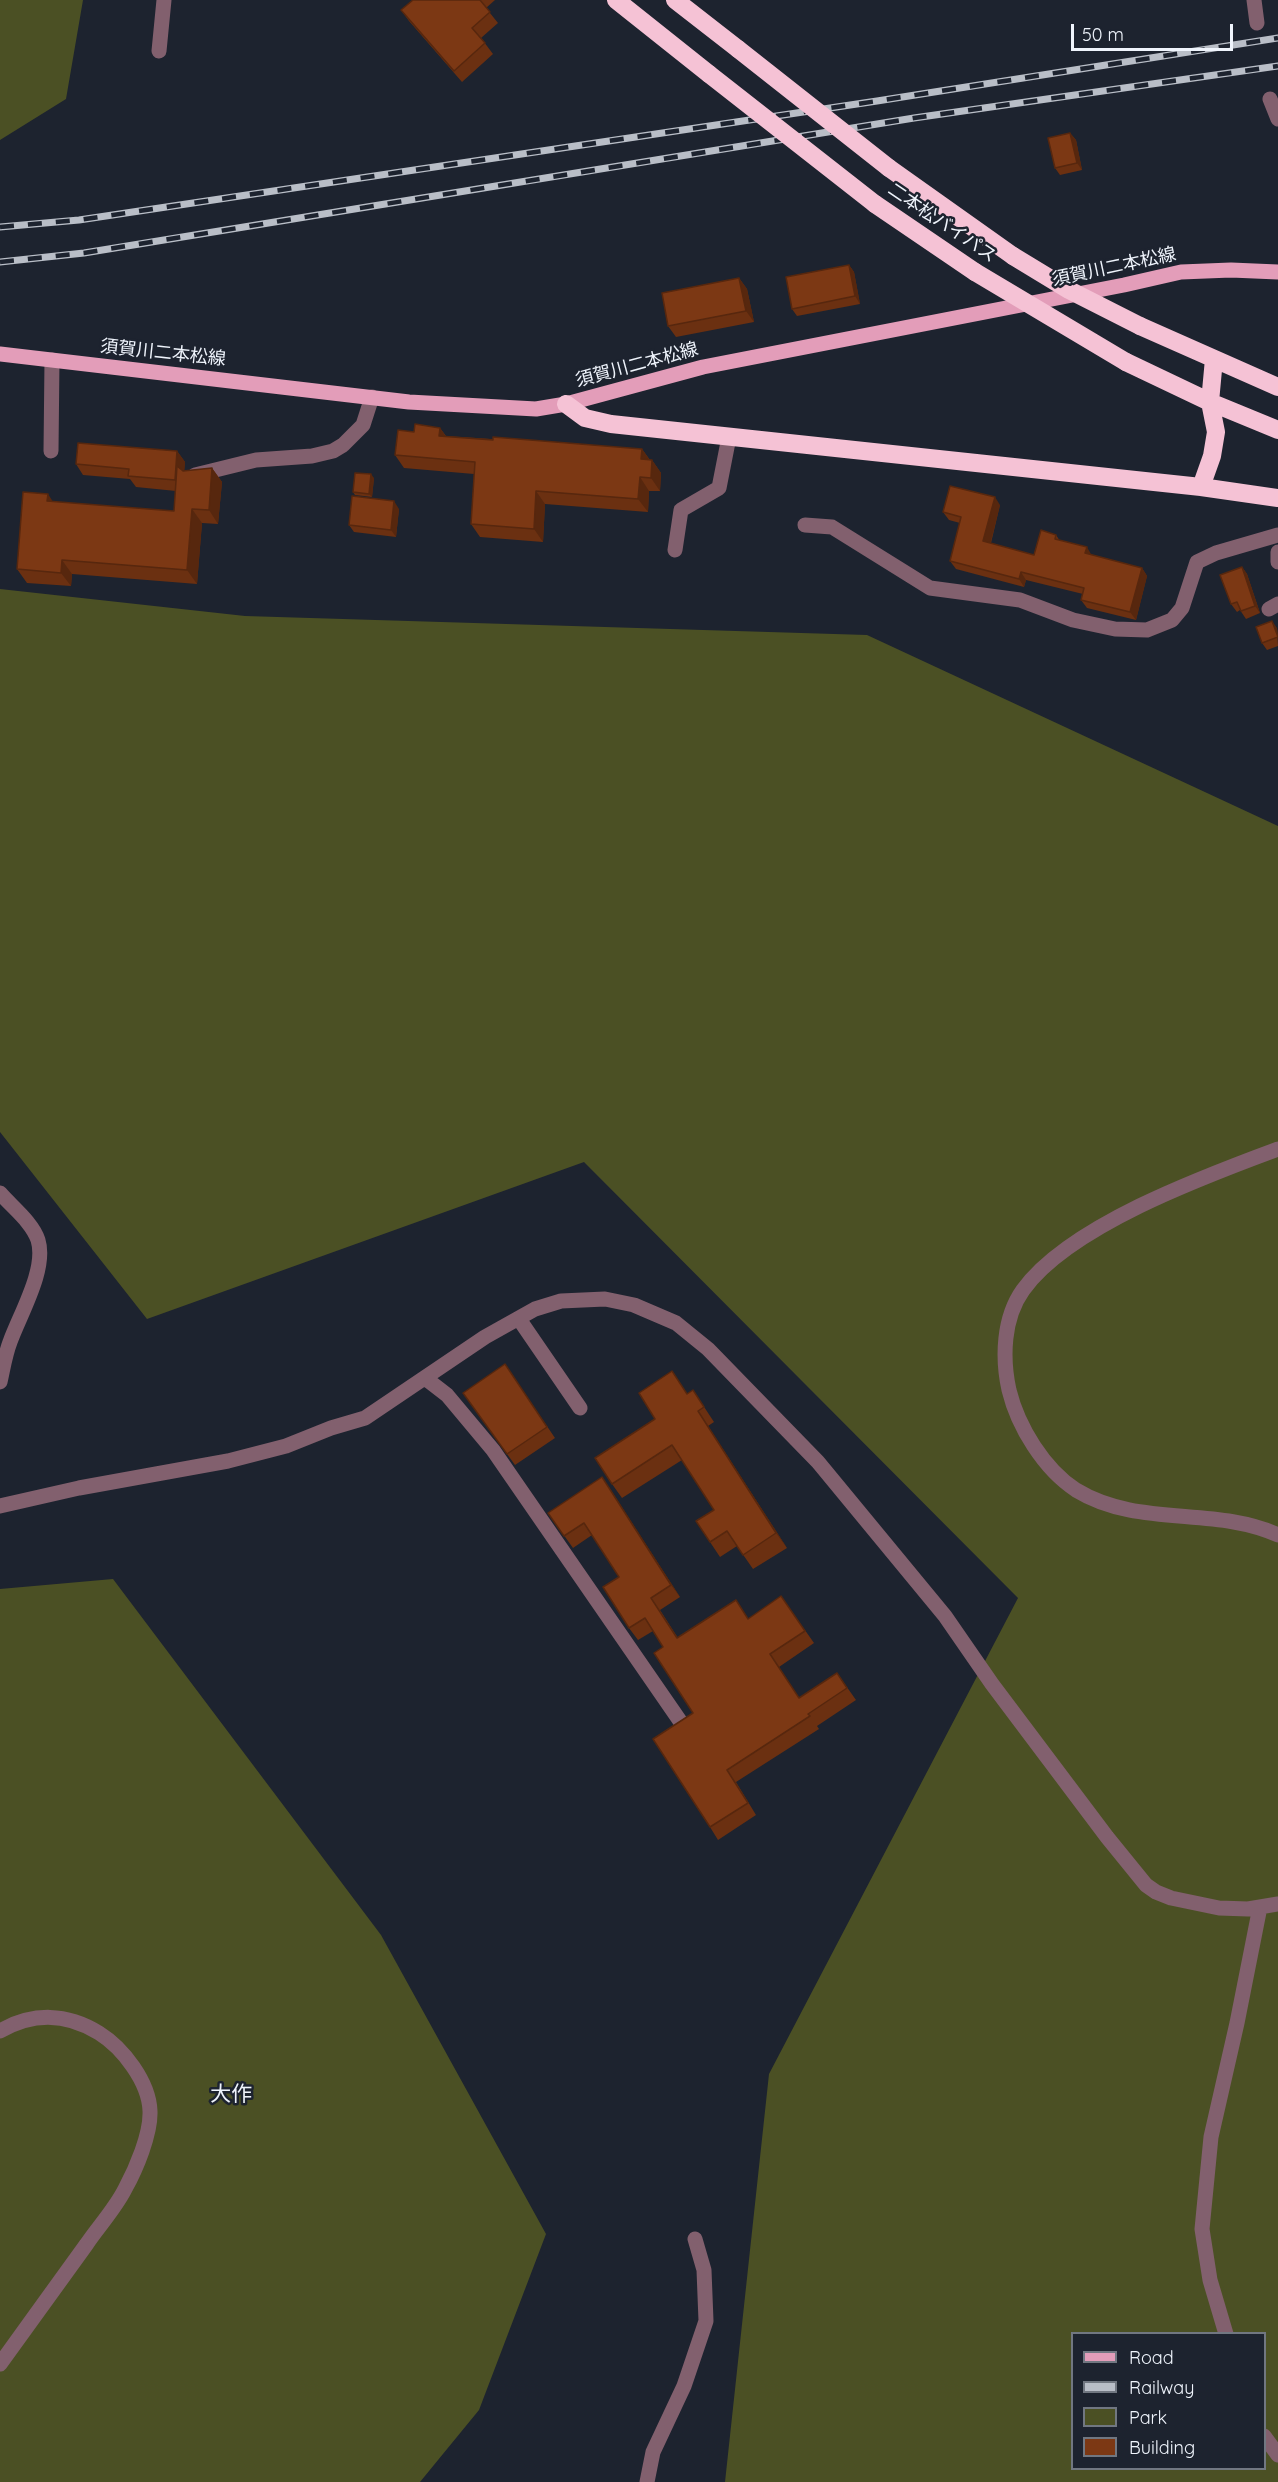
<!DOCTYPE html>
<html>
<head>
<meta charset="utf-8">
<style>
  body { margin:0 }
  #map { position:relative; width:1278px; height:2482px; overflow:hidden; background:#1d232f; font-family:Quicksand,sans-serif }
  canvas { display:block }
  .legend { position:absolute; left:1071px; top:2332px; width:195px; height:138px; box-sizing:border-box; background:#1d232f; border:2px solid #717781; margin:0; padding:8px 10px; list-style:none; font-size:18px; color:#eff4fc }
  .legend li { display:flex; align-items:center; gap:12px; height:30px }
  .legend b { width:30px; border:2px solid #717781 }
  .scale { position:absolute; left:1071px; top:24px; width:162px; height:27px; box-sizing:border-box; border:3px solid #eff4fc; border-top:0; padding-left:8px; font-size:18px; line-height:21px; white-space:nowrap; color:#eff4fc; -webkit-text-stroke:4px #1d232f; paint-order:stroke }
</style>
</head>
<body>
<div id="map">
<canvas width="1278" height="2482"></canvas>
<ul class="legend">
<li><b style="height:8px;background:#e39db9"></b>Road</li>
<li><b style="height:8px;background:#b9bec7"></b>Railway</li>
<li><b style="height:16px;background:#4b5024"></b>Park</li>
<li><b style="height:16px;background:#7c3814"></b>Building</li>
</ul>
<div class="scale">50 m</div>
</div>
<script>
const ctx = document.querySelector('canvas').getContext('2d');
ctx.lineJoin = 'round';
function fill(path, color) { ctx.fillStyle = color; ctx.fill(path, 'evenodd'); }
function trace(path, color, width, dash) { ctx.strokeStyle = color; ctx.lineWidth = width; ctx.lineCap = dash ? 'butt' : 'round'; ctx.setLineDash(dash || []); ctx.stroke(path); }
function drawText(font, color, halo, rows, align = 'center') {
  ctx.font = font + ' Quicksand,"Noto Sans JP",sans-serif'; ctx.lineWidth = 5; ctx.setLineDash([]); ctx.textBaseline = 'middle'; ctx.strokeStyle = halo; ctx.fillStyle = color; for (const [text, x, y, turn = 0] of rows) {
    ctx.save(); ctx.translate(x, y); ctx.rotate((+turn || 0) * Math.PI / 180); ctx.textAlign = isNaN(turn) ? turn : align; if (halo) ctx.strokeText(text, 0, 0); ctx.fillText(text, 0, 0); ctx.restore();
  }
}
const green = new Path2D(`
  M 0,0 L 83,0 L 66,99 L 0,140 Z
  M 0,589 L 245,616 L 867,635 L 1278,826 L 1278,2482 L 725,2482 L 769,2074 L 1018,1598 L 584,1162 L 147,1319 L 0,1132 ZM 1072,2334 L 1264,2334 L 1264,2468 L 1072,2468 Z
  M 113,1579 L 381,1935 L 546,2234 L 479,2410 L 420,2482 L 0,2482 L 0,1589 Z`);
const minor = new Path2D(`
  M 1254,0 L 1257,23
  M 159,51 L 164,0
  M 1270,99 L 1278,119
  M 51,451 L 52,360
  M 195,475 L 256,460 L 312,456 L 333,451 L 343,445 L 363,425 L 372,397
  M 805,525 L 832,527 L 930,588 L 1020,600 L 1073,620 L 1115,629 L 1147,630 L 1172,620 L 1182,608 L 1197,562 L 1216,553 L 1278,535
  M 675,550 L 681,510 L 719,488 L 729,437
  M 1278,552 L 1278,562
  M 1269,609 L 1278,604
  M 1278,1149 C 1205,1176 1069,1226 1023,1290 C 1003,1318 1002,1358 1009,1390 C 1018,1427 1044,1469 1076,1490 C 1138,1528 1215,1506 1278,1535
  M 0,1193 C 12,1207 32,1222 38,1240 C 47,1269 20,1314 10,1342 C 5,1355 3,1369 0,1382
  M 519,1319 L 580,1408
  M 425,1378 L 447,1395 L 493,1450 L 680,1721
  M 0,1506 L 79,1488 L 228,1461 L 286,1446 L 331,1428 L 365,1418 L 485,1337 L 535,1309 L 561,1301 L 605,1299 L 634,1305 L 676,1323 L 708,1349 L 818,1462 L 945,1616 L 992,1684 L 1107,1837 L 1146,1885 L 1156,1892 L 1171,1898 L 1219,1908 L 1248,1909 L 1278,1904
  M 0,2031 C 33,2012 67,2013 99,2033 C 123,2048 149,2082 150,2111 C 151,2134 136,2169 125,2189 C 115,2209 98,2227 86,2245 C 57,2285 29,2324 0,2364
  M 1226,2334 L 1210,2280 L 1202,2229 L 1211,2137 L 1237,2023 L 1260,1907
  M 1264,2436 L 1278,2455
  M 647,2482 L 653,2452 L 684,2386 L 706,2321 L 704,2270 L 695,2239`);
const major = new Path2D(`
  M 0,354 L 409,402 L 536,409 L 566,404 L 703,367 L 1124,285 L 1181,272 L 1231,270 L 1278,272`);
const highway = new Path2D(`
  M 616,0 L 709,74
  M 675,0 L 738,49
  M 889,168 L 1013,256
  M 875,204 L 975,272
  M 1140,326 L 1278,387
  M 1126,362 L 1210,402 L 1278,430
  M 566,404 L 585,418 L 611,424 L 1201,487 L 1278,498
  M 1201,487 L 1212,456 L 1216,432 L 1210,402 L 1214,359`);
const rail = new Path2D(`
  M 0,227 L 79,220 L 877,101 L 1278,38
  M 0,262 L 84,253 L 914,118 L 1278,66`);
const highwayBridge = new Path2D(`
  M 738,49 L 889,168
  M 709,74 L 875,204
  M 1013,256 L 1069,290 L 1140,326
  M 975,272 L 1126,362`);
const wall = new Path2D(`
  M 413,0 L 495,0 L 486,8 L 498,23 L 481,38 L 493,54 L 462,82 L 409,21 L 401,10 Z
  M 1070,133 L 1076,140 L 1082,170 L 1060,175 L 1055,168 Z
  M 849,265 L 854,272 L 860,304 L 797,316 L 792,309 Z
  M 739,278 L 747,289 L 754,322 L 676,337 L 668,326 Z
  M 440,428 L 446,436 L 642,449 L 650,460 L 652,460 L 661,473 L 660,491 L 649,491 L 648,512 L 545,504 L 543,542 L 480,537 L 471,524 L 474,474 L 404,468 L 395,455 L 414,432 Z
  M 177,451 L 185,462 L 184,471 L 212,468 L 222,482 L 218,524 L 202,523 L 197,584 L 72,574 L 71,586 L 27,583 L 17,569 L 53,502 L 174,511 L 176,491 L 136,487 L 130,479 L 83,475 L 76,464 Z
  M 374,478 L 372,497 L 355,495 L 353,492 Z
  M 1000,505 L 991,543 L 1034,555 L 1056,535 L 1060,541 L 1092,555 L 1142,568 L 1147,576 L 1136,620 L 1087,608 L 1081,600 L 1083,594 L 1026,580 L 1024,587 L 956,569 L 950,561 L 960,523 L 949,520 L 943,512 Z
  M 399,509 L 396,537 L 354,532 L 349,525 Z
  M 1242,567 L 1247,574 L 1260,613 L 1246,619 L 1240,610 L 1237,612 L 1231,604 Z
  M 1277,628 L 1278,646 L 1267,650 L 1262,643 Z
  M 505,1364 L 555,1438 L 515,1465 L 463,1393 Z
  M 693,1390 L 714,1422 L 708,1426 L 787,1548 L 753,1569 L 737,1546 L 720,1557 L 710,1542 L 714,1510 L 682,1460 L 622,1498 L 612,1484 L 655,1419 Z
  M 602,1477 L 680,1597 L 660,1610 L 678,1638 L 748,1619 L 781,1596 L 814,1643 L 779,1667 L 799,1698 L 837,1673 L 856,1700 L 817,1726 L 819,1729 L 736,1782 L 756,1815 L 718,1840 L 710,1827 L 693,1713 L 663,1647 L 653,1631 L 638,1640 L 629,1628 L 619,1577 L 592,1535 L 573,1548 L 548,1513 Z`);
const shadedWall = new Path2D(`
  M 1070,133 L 1076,140 L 1082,170 L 1077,163 Z
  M 849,265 L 854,272 L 860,304 L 855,296 Z
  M 739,278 L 747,289 L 754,322 L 746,311 Z
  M 440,428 L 449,441 L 439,436 Z
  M 642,449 L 651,462 L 641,459 Z
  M 177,451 L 185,462 L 183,491 L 175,480 Z
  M 652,460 L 661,473 L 660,491 L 651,478 Z
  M 212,468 L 222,482 L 218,524 L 209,510 Z
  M 371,474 L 374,478 L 372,497 L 369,494 Z
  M 640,477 L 649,491 L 648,512 L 638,499 Z
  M 536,491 L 545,504 L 543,542 L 534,529 Z
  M 48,494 L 57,508 L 47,501 Z
  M 995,497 L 1000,505 L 989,549 L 983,541 Z
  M 394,501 L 399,509 L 396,537 L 391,530 Z
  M 192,509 L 202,523 L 197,584 L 187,570 Z
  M 1087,547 L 1092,556 L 1085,553 Z
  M 62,560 L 72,574 L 71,586 L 61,573 Z
  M 1242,567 L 1247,574 L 1260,613 L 1255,606 Z
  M 1142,568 L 1147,576 L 1136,620 L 1130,612 Z
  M 1021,572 L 1026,580 L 1024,587 L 1019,579 Z
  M 1272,621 L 1277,628 L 1278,636 Z
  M 698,1411 L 708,1426 L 787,1548 L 776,1533 Z
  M 602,1477 L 611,1490 L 680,1597 L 671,1585 Z`);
const building = new Path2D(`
  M 413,0 L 480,0 L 490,12 L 472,28 L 485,43 L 454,71 L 401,10 Z
  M 1070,133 L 1077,163 L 1055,168 L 1048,138 Z
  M 849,265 L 855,296 L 792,309 L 786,277 Z
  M 739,278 L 746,311 L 668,326 L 662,293 Z
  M 415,424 L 440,428 L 439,436 L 493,440 L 493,437 L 642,449 L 641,459 L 652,460 L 651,478 L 640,477 L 638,499 L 536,491 L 534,529 L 471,524 L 475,462 L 395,455 L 398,430 L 414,432 Z
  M 78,443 L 177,451 L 175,480 L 128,476 L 129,469 L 76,464 Z
  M 177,466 L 183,471 L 212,468 L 209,510 L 192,509 L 187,570 L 62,560 L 61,573 L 17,569 L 23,492 L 48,494 L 47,501 L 174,511 Z
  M 355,473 L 371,474 L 369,494 L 353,492 Z
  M 950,486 L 995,497 L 983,541 L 1034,555 L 1041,530 L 1056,535 L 1055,539 L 1087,547 L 1085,553 L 1142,568 L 1130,612 L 1081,600 L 1084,588 L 1021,572 L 1019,579 L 950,561 L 961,517 L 943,512 Z
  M 352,496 L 394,501 L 391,530 L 349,525 Z
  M 1242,567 L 1255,606 L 1241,611 L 1237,602 L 1231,604 L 1220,575 Z
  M 1272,621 L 1278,637 L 1262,643 L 1256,627 Z
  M 505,1364 L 547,1427 L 507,1454 L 463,1393 Z
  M 672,1371 L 687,1394 L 693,1390 L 704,1407 L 698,1411 L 776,1533 L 743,1555 L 727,1531 L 710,1542 L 696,1521 L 714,1510 L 672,1445 L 612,1484 L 595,1458 L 655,1419 L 639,1393 Z
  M 602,1477 L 671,1585 L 651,1598 L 677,1638 L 736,1600 L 748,1619 L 781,1596 L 805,1631 L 770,1654 L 799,1698 L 837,1673 L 847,1688 L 808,1714 L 810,1716 L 727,1770 L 748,1803 L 710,1827 L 653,1739 L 693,1713 L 654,1653 L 663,1647 L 645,1618 L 629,1628 L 603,1587 L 619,1577 L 584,1523 L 564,1536 L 548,1513 Z`);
const streetNames = [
  ["二本松バイパス",942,223,34],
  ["須賀川二本松線",1114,267,-12],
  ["須賀川二本松線",163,353,6],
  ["須賀川二本松線",637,365,-15]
];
const quarterNames = [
  ["大作",231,2095]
];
fill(green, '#4b5024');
trace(minor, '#82606e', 15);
trace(major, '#e39db9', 15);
trace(highway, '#f5c2d5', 18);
trace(rail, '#b9bec7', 7);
trace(rail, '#1d232f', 4.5, [14]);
trace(highwayBridge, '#f5c2d5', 18);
fill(wall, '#6b3011');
fill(shadedWall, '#57270e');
fill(building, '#7c3814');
trace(building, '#57270e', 1.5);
drawText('18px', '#eff4fc', '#1d232f', streetNames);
drawText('21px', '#eff4fc', '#1d232f', quarterNames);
</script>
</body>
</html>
